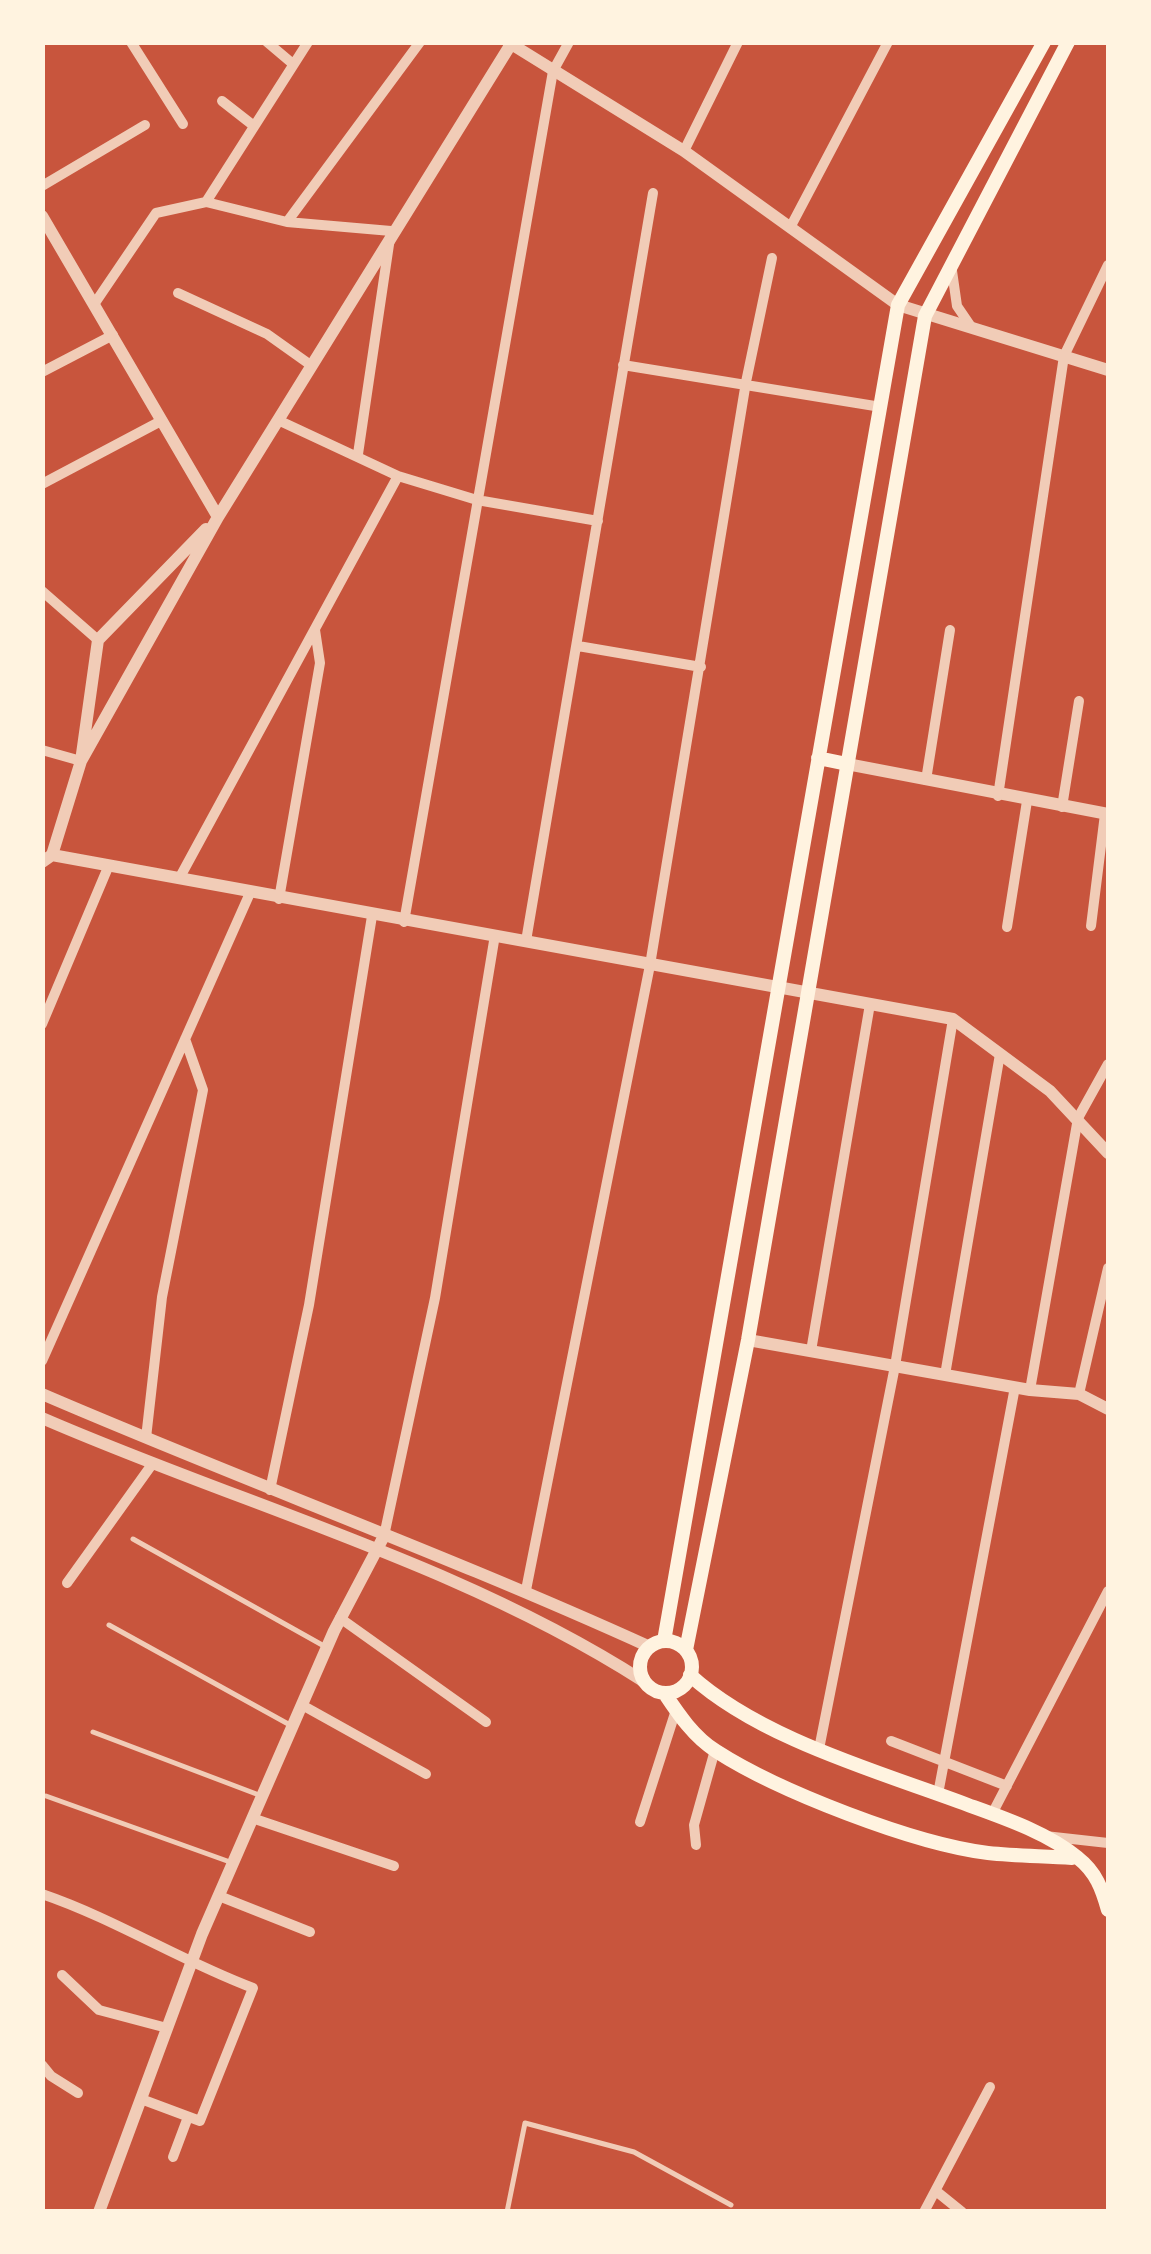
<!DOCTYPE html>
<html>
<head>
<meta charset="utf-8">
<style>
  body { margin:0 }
  #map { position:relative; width:1151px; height:2254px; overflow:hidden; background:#c8553d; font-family:Raleway,sans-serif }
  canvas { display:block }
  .frame { position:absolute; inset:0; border:45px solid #fff3e0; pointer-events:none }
</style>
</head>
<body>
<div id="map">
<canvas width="1151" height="2254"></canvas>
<div class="frame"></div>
</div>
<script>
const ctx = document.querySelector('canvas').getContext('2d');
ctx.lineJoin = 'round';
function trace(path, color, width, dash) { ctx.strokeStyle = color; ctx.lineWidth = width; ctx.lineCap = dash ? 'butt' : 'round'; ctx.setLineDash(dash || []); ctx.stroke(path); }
const service = new Path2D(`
  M 133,1539 L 324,1646
  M 109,1625 L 290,1725
  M 93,1732 L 259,1795
  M 46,1796 L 230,1862
  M 507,2212 L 525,2123 L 634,2152 L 731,2205`);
const minor = new Path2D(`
  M 131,42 L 183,124
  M 267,42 L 293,64
  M 222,101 L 254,126
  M 684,151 L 738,42
  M 42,186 L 145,125
  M 206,202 L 308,42
  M 287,222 L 420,42
  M 792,224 L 888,42
  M 952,271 L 957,306 L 972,328
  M 178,293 L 267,334 L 312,366
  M 95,303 L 156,213 L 206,202 L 287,222 L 391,231 L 358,454
  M 623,365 L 881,407
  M 42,372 L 113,335
  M 280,421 L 398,476 L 477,500 L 598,521
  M 42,484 L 161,421
  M 42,591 L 98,640
  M 578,646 L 701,667
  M 42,750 L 81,761
  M 926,780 L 950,630
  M 998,796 L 1064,356 L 1108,265
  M 1062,807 L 1079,701
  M 180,877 L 398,476
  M 279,899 L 320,663 L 315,630
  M 404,922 L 553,71 L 569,42
  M 1091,926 L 1105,814
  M 1007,927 L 1027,801
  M 526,941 L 653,193
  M 42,1024 L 109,865
  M 811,1351 L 870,1004
  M 42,1361 L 250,893
  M 945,1375 L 1000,1054
  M 1030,1390 L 1078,1118 L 1108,1064
  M 1079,1394 L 1108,1268
  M 146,1438 L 162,1297 L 203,1090 L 185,1039
  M 270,1490 L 309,1305 L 372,916
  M 384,1536 L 435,1298 L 495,935
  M 67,1583 L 153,1463
  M 526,1590 L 650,965 L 746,382 L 772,258
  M 340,1618 L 486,1722
  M 302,1705 L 426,1774
  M 891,1741 L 1007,1786
  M 819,1749 L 895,1366 L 953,1019
  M 938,1794 L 1015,1387
  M 992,1814 L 1108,1591
  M 252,1818 L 394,1866
  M 640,1822 L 676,1710
  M 1045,1836 L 1108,1843
  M 696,1845 L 694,1825 L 715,1750
  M 42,1894 C 115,1919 181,1961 253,1988 L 200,2121 L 141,2099
  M 219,1896 L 310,1932
  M 62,1975 L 99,2010 L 167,2028
  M 42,2065 L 51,2076 L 78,2093
  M 173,2157 L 188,2117
  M 936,2191 L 962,2212
  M 924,2212 L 990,2087`);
const tertiary = new Path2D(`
  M 508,42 L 684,151 L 898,305 L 1108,370
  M 42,216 L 218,517
  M 81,761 L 218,517 L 511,44
  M 847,764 L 1108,814
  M 52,855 L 953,1019 L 1050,1091 L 1108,1153
  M 42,862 L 52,855 L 81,761 L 98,640 L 206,529
  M 748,1340 L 1030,1390 L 1079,1394 L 1108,1409
  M 42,1394 C 244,1481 450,1556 650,1647
  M 42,1418 C 242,1505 459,1563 643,1681
  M 99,2212 L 202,1934 L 334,1631 L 384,1536`);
const secondary = new Path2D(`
  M 818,758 L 847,764
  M 664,1641 L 898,305 L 1044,42
  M640 1667a26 26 0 1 1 52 0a26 26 0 1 1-52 0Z
  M 686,1650 L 748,1340 L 925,316 L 1068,42
  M 690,1675 C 760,1739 880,1772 968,1805 C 1004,1818 1048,1833 1078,1858 C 1096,1872 1102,1889 1108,1910
  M 665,1694 C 679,1715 694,1737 716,1751 C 778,1791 914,1844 988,1853 C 1016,1856 1044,1856 1072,1858`);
trace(service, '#f1ccb7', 5);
trace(minor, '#f1ccb7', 10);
trace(tertiary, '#f1ccb7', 12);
trace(secondary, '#fff3e0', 14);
</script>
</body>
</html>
